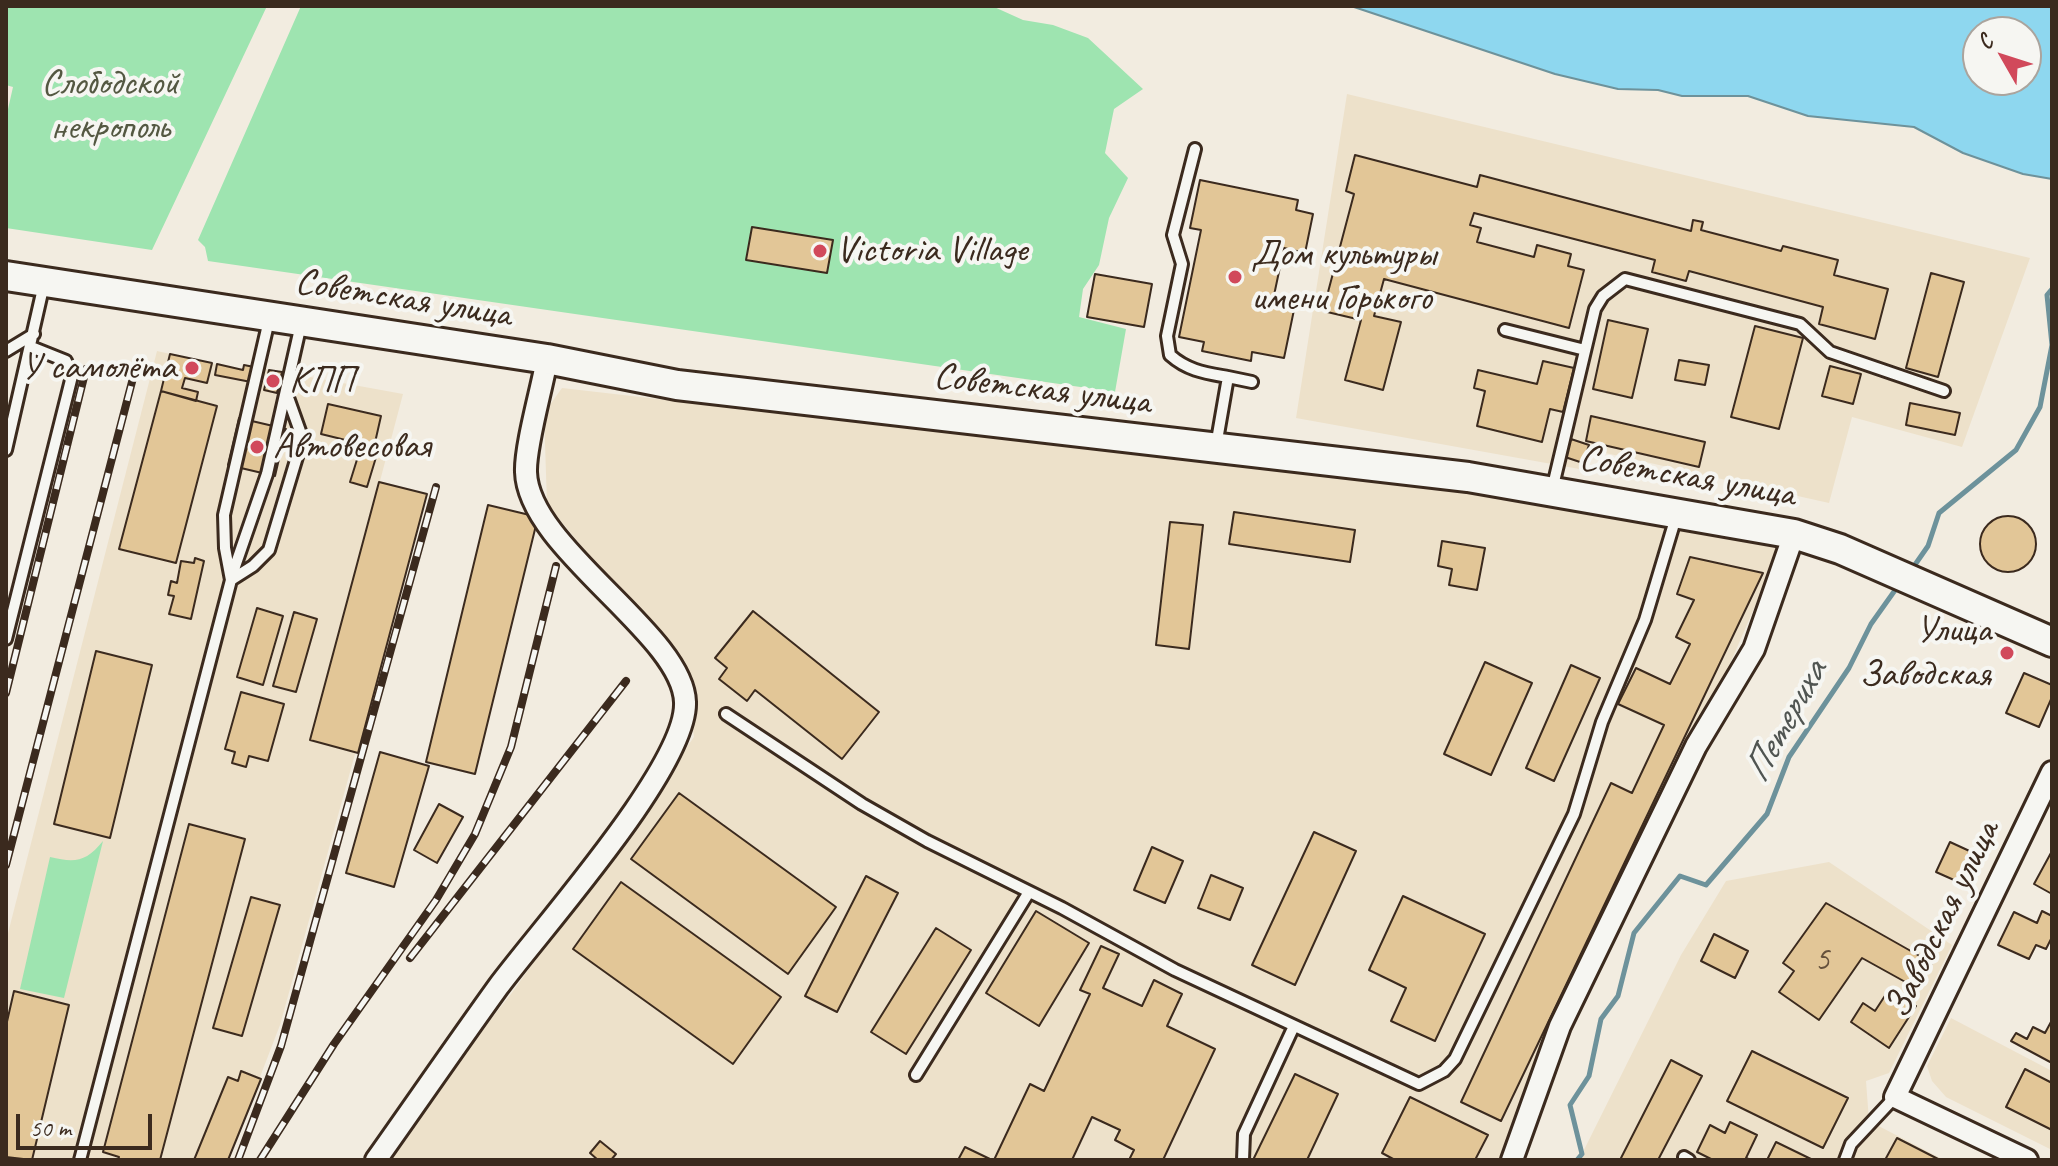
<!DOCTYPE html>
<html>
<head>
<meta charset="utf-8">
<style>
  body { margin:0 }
  #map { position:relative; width:2058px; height:1166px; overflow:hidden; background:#f2ece0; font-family:Caveat,sans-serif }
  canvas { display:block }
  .frame { position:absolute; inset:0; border:8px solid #3b2a1e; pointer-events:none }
  .north { position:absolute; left:1962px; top:16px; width:80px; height:80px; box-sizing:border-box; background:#f6f6f2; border:2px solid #aba49d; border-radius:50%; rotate:309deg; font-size:22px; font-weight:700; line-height:32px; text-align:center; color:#3b2a1e }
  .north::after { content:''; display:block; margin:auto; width:28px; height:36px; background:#d1495b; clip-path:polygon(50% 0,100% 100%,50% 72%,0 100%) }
  .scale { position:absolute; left:16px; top:1114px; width:136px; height:36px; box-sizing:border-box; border:4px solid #3b2a1e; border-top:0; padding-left:10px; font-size:24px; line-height:28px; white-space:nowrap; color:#3b2a1e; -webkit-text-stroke:6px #f6f6f2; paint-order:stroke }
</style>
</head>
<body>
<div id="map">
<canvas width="2058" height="1166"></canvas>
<div class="frame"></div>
<div class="north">С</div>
<div class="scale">50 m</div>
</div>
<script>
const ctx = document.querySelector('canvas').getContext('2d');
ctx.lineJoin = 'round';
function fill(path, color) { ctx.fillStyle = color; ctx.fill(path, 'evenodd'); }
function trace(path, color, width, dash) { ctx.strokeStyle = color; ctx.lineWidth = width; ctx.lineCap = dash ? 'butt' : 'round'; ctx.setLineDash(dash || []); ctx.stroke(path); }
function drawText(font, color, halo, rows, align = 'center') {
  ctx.font = font + ' Caveat,sans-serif'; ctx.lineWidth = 8; ctx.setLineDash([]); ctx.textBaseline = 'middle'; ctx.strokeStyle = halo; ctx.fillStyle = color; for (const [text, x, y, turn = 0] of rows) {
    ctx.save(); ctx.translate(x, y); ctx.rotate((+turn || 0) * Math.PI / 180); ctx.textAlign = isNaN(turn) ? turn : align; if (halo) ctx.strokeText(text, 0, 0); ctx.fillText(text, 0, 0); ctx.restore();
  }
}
const built = new Path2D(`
  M 1347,94 L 2030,258 L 1962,447 L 1852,417 L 1829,503 L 1592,450 L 1585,470 L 1296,418 Z
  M 157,351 L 242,370 L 244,365 L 403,394 L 380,481 L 427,494 L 280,1025 L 228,1160 L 6,1160 L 6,941 Z
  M 562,388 L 1425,487 L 1625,517 L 1780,549 L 1732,659 L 1540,1045 L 1523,1122 L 1505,1160 L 389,1160 L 441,1081 L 511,994 L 694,737 L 686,674 L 547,504 L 544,413 Z
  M 1829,862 L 1952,945 L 1889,1073 L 1866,1081 L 1869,1121 L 1944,1160 L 1579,1160 L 1681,955 L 1726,881 Z
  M 1951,1018 L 2052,1071 L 2052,1150 L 1946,1097 L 1932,1081 L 1927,1066 Z`);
const green = new Path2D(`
  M 6,6 L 267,6 L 152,250 L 6,228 L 6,118 L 13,87 L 6,85 Z
  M 301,6 L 992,6 L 1023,20 L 1053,25 L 1088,38 L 1143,89 L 1114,109 L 1105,153 L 1128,178 L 1109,218 L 1099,265 L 1083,289 L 1079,317 L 1126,329 L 1115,392 L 208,261 L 205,247 L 198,240 Z
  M 103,841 L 64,998 L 20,989 L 50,857 C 75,863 86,862 103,841 Z`);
const water = new Path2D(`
  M 1351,6 L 2052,6 L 2052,179 L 2023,174 L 1963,153 L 1914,127 L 1808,116 L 1748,96 L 1682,96 L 1658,90 L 1618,89 L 1555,74 ZM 1978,32 L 2026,32 L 2026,80 L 1978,80 Z`);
const stream = new Path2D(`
  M 1912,569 L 1928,546 L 1939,513 L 2016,450 L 2040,407 L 2052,345 L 2047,295 L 2052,289
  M 1577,1160 L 1582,1154 L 1570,1105 L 1589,1076 L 1601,1019 L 1618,996 L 1634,933 L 1680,876 L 1706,885 L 1767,814 L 1789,757 L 1849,668 L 1871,624 L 1898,586`);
const building = new Path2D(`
  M 1355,155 L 1477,187 L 1480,175 L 1691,231 L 1693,220 L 1703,222 L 1701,230 L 1781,251 L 1783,246 L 1838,260 L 1834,275 L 1888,289 L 1875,339 L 1819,324 L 1823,307 L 1689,271 L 1686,281 L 1652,272 L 1655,260 L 1474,213 L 1470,225 L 1481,228 L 1477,242 L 1534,257 L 1537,245 L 1571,254 L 1568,266 L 1584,270 L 1569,328 L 1384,279 L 1374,316 L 1401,322 L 1383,390 L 1345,380 L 1361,320 L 1323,311 L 1354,194 L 1346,191 Z
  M 1200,180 L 1298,200 L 1296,210 L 1313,214 L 1305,253 L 1284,248 L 1273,300 L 1295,305 L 1284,358 L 1252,352 L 1251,361 L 1202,351 L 1204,342 L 1179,337 L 1201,230 L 1190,228 Z
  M 752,227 L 833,240 L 827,273 L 746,260 Z
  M 1931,273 L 1964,282 L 1938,377 L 1906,368 Z
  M 1095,274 L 1152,284 L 1144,327 L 1087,317 Z
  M 1608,320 L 1648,329 L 1632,398 L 1593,389 Z
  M 1755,326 L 1803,338 L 1779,429 L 1731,417 Z
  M 170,354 L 212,363 L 207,383 L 185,378 L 182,388 L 198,392 L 196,401 L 161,391 Z
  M 1679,360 L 1709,365 L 1705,385 L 1675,380 Z
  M 1543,361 L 1574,368 L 1563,412 L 1550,409 L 1542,442 L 1477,426 L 1485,391 L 1474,388 L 1478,370 L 1537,384 Z
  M 217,364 L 243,370 L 244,365 L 254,367 L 251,382 L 215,375 Z
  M 1830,366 L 1861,374 L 1853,404 L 1822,396 Z
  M 269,370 L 282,372 L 277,393 L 264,390 Z
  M 161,391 L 217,406 L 176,563 L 119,549 Z
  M 1910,403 L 1960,413 L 1955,435 L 1906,425 Z
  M 328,404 L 381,416 L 374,447 L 321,434 Z
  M 1591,416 L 1705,442 L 1699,467 L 1586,441 Z
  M 239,418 L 286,429 L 275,476 L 228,465 Z
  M 1571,439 L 1589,445 L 1583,463 L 1565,457 Z
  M 360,450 L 377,454 L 367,487 L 350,482 Z
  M 379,482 L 427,494 L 358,753 L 310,740 Z
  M 488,505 L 538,517 L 475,774 L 426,762 Z
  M 1234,512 L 1355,530 L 1350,562 L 1229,544 Z
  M1980 544a28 28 0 1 1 56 0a28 28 0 1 1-56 0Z
  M 1170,522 L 1203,525 L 1189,649 L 1156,645 Z
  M 1442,541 L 1485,548 L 1477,590 L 1449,585 L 1452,569 L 1438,566 Z
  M 1690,557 L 1763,573 L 1501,1121 L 1461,1102 L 1611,783 L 1632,793 L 1664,725 L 1618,704 L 1636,668 L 1670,684 L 1690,644 L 1676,637 L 1694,600 L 1677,594 Z
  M 195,558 L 204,561 L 191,619 L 169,614 L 174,596 L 168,595 L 171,581 L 177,583 L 181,561 L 194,563 Z
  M 257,608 L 283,616 L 263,685 L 237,677 Z
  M 753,611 L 879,712 L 842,759 L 755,690 L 747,701 L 719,679 L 727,668 L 715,658 Z
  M 294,612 L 317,619 L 296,692 L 273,686 Z
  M 96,651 L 152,665 L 110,838 L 54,824 Z
  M 1485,662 L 1532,683 L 1491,775 L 1444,754 Z
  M 1571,665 L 1600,678 L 1554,781 L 1526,768 Z
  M 2024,673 L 2052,685 L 2052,697 L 2039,727 L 2006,713 Z
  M 241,692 L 284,704 L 268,761 L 249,756 L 246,767 L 232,763 L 235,752 L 225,749 Z
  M 380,752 L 429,766 L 394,887 L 346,873 Z
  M 679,793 L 836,907 L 788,974 L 631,859 Z
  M 439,804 L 463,817 L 437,863 L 414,850 Z
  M 189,824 L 245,839 L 160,1160 L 118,1160 L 119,1157 L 103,1152 Z
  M 1314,832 L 1356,851 L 1295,985 L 1252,965 Z
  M 1950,842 L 1976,854 L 1963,884 L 1936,872 Z
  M 1152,847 L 1183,861 L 1165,903 L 1134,890 Z
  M 2052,851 L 2052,894 L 2034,884 Z
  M 1211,875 L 1243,888 L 1230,920 L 1198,908 Z
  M 866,876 L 898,893 L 837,1012 L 805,996 Z
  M 621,882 L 781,997 L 733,1064 L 573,949 Z
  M 1403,896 L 1485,934 L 1435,1041 L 1391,1021 L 1406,988 L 1369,970 Z
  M 251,897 L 280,905 L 242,1036 L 213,1028 Z
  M 1826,903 L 1932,963 L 1918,989 L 1862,958 L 1819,1020 L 1779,992 L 1794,971 L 1783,963 Z
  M 1036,911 L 1089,943 L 1039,1026 L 986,993 Z
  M 2042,911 L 2052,916 L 2052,937 L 2046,949 L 2036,945 L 2029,959 L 1998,945 L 2014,912 L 2037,923 Z
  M 936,928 L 971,950 L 906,1054 L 871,1032 Z
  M 1714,934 L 1748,951 L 1735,978 L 1701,961 Z
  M 1101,946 L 1119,954 L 1103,988 L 1142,1006 L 1154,980 L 1182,994 L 1167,1026 L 1215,1049 L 1163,1160 L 1129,1160 L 1134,1150 L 1115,1140 L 1120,1130 L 1092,1117 L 1072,1160 L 994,1160 L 1030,1084 L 1044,1091 L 1090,994 L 1080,990 Z
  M 1890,988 L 1916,1006 L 1889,1048 L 1851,1022 L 1863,1003 L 1875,1011 Z
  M 14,991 L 69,1005 L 32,1160 L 6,1157 L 6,1026 Z
  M 2052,1020 L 2052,1063 L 2011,1041 L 2016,1033 L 2027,1039 L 2033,1027 L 2045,1033 Z
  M 1752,1051 L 1848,1098 L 1823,1148 L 1727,1101 Z
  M 1671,1060 L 1702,1076 L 1658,1160 L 1620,1160 Z
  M 2025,1069 L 2052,1083 L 2052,1130 L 2006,1107 Z
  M 241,1071 L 261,1079 L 228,1160 L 194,1160 L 228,1077 L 238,1081 Z
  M 1295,1074 L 1338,1094 L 1307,1160 L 1253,1160 Z
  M 1410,1097 L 1488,1135 L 1475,1160 L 1395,1160 L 1382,1153 Z
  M 1730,1122 L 1757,1135 L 1746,1158 L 1751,1160 L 1713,1160 L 1697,1152 L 1710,1125 L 1725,1133 Z
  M 1897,1138 L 1940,1160 L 1885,1160 Z
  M 600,1141 L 616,1154 L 611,1160 L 598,1160 L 590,1153 Z
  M 1776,1142 L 1813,1160 L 1767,1160 Z
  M 965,1147 L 992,1160 L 958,1160 Z`);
const lane = new Path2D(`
  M 1195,149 L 1173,235 L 1182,264 L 1167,336 L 1170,355 C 1188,371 1206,373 1228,377 L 1216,446
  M 1505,330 L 1585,350
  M 6,351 L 34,334
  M 1228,377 L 1252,382
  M 6,450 L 44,284
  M 1552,490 L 1595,309 L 1603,296 L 1625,279 L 1800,324 L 1830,352 L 1944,391
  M 231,578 L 267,474 L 301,324
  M 231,580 L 225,548 L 224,515 L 269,320
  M 6,639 L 72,376 L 66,361 L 31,347
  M 726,714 L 862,804 L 927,841 L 1062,908 L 1175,970 L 1419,1084 L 1444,1071 L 1455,1059 L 1574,814 L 1602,722 L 1645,620 L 1676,517
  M 916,1075 L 1029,892
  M 1684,1157 L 1689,1160
  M 80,1160 L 231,580 L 253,566 L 269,550 L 300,447 L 301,434 L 286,392
  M 1243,1160 L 1244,1134 L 1294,1026
  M 1845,1160 L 1851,1144 L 1895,1097`);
const street = new Path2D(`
  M 376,1160 C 417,1102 457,1044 498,987 C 540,930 688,766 685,702 C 683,634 528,548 526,472 C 525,446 542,388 547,359
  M 1512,1160 L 1560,1026 L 1696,746 L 1754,649 L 1794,534
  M 2027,1160 L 1895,1097 L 2052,772`);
const secondary = new Path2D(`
  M 6,276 L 547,359 L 677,385 L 1468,477 L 1794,534 L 1840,549 L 2052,642`);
const rail = new Path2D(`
  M 6,693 L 86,369
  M 6,865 L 133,378
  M 410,958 L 626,681
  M 238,1160 L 281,1046 L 436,487
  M 260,1160 L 334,1044 L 436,900 L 475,834 L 511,747 L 556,566`);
const markers = [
  [820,251,8,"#d1495b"],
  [1235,277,8,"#d1495b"],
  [192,368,8,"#d1495b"],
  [273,381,8,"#d1495b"],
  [257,447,8,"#d1495b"],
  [2007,653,8,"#d1495b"]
];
const numberNames = [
  ["5",1822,961]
];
const parkNames = [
  ["Слободской",110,84],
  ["некрополь",110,128]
];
const poiNames = [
  ["Victoria Village",836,251],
  ["Дом культуры",1251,255],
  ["имени Горького",1251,299],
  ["У самолёта",176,368,"right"],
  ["КПП",289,381],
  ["Автовесовая",273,447],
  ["Улица",1991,631,"right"],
  ["Заводская",1991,675,"right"]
];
const streetNames = [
  ["Советская улица",403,299,9],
  ["Советская улица",1042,390,7],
  ["Советская улица",1687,477,10],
  ["Заводская улица",1943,920,-64]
];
const waterNames = [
  ["Петериха",1786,722,-61]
];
fill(built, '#ede1ca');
fill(green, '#9ee4b0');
fill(water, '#8ed7ef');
trace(water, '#6d929b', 2);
trace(stream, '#6d929b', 5);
fill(building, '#e2c697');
trace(building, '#3b2a1e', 2);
trace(lane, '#3b2a1e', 16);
trace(street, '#3b2a1e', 26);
trace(secondary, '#3b2a1e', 34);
trace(lane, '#f6f6f2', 10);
trace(street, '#f6f6f2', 20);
trace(secondary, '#f6f6f2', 28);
trace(rail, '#3b2a1e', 8);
trace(rail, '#f6f6f2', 5, [15]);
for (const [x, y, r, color] of markers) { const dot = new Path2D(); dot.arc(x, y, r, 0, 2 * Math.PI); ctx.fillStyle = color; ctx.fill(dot); trace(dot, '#f6f6f2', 3); }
drawText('34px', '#65513c', null, numberNames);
drawText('38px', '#545842', '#f6f6f2', parkNames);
drawText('38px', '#3b2a1e', '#f6f6f2', poiNames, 'left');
drawText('38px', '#3b2a1e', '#f6f6f2', streetNames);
drawText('italic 40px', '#505552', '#f6f6f2', waterNames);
</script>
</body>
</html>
